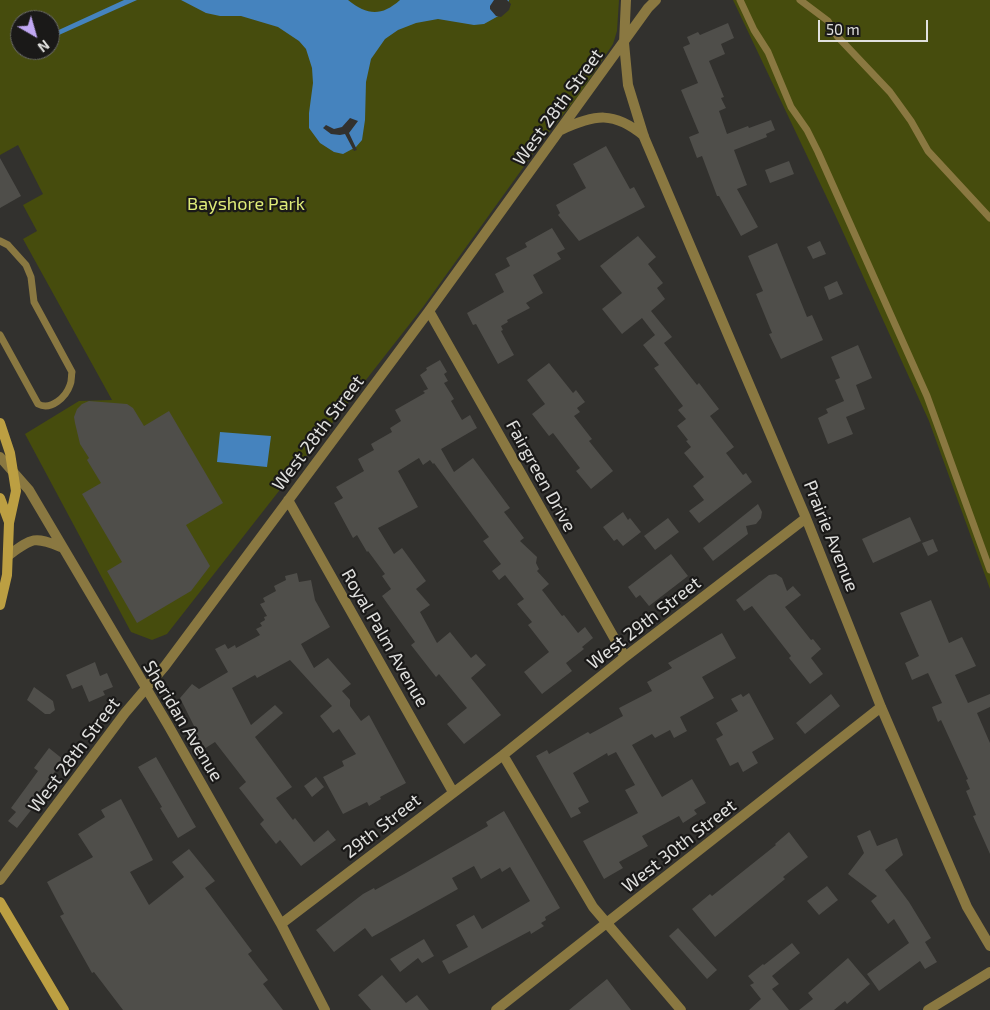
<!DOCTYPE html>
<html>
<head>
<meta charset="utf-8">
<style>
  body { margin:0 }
  #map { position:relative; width:990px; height:1010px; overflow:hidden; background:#32312e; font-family:"Exo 2",sans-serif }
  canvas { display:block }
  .north { position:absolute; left:10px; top:10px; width:50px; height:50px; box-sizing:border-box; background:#1a1918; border:1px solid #696967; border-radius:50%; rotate:142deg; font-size:14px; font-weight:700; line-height:20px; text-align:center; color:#e0e0de }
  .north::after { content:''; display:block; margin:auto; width:18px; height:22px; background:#c1a8f3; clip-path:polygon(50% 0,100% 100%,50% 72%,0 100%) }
  .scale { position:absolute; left:818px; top:20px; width:110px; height:22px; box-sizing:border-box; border:2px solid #e0e0de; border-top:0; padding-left:6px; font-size:15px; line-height:18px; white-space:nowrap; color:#e0e0de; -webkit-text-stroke:4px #1a1918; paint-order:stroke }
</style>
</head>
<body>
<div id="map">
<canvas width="990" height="1010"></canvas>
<div class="north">N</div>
<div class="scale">50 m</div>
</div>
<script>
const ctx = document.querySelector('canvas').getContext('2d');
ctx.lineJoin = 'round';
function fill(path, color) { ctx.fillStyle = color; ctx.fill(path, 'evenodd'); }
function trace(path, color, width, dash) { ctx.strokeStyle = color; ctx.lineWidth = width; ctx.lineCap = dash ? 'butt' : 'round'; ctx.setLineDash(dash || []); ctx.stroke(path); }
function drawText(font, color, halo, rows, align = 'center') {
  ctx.font = font + ' "Exo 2",sans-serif'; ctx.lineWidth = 4.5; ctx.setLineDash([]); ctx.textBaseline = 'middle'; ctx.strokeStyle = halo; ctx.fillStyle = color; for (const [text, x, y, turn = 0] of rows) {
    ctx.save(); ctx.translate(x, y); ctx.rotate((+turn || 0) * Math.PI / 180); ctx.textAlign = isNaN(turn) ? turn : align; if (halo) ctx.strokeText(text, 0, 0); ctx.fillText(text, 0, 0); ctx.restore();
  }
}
const green = new Path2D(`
  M 0,0 L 619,0 L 617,31 L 613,44 L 579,95 L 543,140 L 423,307 L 167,634 L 152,640 L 131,632 L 25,434 L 79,401 L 112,400 L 23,239 L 37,231 L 23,205 L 43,194 L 18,145 L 0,155 ZM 20,20 L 50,20 L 50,50 L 20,50 Z
  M 733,0 L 990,0 L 990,589 L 929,421 L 837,219 Z`);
const water = new Path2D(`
  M 124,0 L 137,0 L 50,39 L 50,34 Z
  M 181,0 L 348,0 C 367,15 381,17 400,0 L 509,0 L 507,8 L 502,14 L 484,24 L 474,25 L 438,19 L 416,23 L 398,30 L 385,39 L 371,59 L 366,82 L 365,120 L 362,140 L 356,147 L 343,154 L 334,152 L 320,143 L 309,128 L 309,113 L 313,83 L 312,68 L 306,49 L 299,41 L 278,27 L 241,16 L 220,16 L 206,13 Z
  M 220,432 L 271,436 L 267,467 L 217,462 Z`);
const pier = new Path2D(`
  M 494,0 L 507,0 L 511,4 L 509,10 L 501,17 L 496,16 L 490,9 L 490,6 Z
  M 350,118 L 358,121 L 349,133 L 357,150 L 354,151 L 345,134 L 340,135 L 331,134 L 323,128 L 326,125 L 334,129 L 342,127 Z`);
const building = new Path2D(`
  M 728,23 L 734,38 L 721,44 L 725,54 L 709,61 L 724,97 L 721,98 L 726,108 L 719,111 L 727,134 L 748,126 L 749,128 L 771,120 L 775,130 L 766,134 L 767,137 L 734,150 L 747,185 L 737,189 L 758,227 L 741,236 L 719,196 L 717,196 L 702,156 L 697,158 L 689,137 L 699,133 L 681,90 L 698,83 L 683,47 L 690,44 L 687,37 L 698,32 L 700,35 Z
  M 606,146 L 630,189 L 634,187 L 645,207 L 579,241 L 558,215 L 560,213 L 556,205 L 586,188 L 573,164 Z
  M 0,158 L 21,196 L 0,208 Z
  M 789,161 L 794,174 L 770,183 L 765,170 Z
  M 552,228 L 565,249 L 557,253 L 561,259 L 533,275 L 543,293 L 526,303 L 530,308 L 507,320 L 508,322 L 501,326 L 503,330 L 501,331 L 514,355 L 498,364 L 476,324 L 473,325 L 467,313 L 504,292 L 495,274 L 510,266 L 506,258 L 527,247 L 525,243 Z
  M 638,236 L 656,257 L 648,264 L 663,283 L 657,288 L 665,299 L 651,311 L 672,337 L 664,343 L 697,385 L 699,383 L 719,409 L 710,416 L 734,447 L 726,453 L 743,475 L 746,473 L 752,482 L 699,523 L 689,511 L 704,500 L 693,486 L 704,477 L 684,453 L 691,447 L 686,441 L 688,440 L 677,426 L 686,419 L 678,410 L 683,406 L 654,368 L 659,365 L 643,345 L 655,335 L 642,318 L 622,334 L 602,309 L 622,293 L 600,266 Z
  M 820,241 L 826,254 L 813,259 L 807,247 Z
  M 777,243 L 807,317 L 812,315 L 823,340 L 781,359 L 769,334 L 772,333 L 756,294 L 763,291 L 748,256 Z
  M 837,281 L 843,294 L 829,300 L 824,287 Z
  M 858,345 L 872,378 L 856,385 L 865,409 L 846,417 L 853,434 L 828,444 L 818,418 L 828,413 L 826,409 L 844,401 L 835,380 L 840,378 L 831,357 Z
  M 440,360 L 447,372 L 444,374 L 448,381 L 444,383 L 454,399 L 451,401 L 462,420 L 470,415 L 477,428 L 441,449 L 454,472 L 473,458 L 510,508 L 504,512 L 524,538 L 520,541 L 537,557 L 536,563 L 539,569 L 537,571 L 549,584 L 542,590 L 562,616 L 564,615 L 578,633 L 585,627 L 593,638 L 582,647 L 584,649 L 566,663 L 572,671 L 542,694 L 524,672 L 549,652 L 528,625 L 532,622 L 517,604 L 524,599 L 505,575 L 499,580 L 492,571 L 501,564 L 483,541 L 489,537 L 434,463 L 433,464 L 430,460 L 423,465 L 419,458 L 398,471 L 418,507 L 378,528 L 394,554 L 402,548 L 426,581 L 416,589 L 430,605 L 420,612 L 437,643 L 450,632 L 471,658 L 476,654 L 486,665 L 471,678 L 501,715 L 464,744 L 447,724 L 467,708 L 439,674 L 436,677 L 411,645 L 415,642 L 382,596 L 391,589 L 382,576 L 385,574 L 368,551 L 367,552 L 357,535 L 353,538 L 334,503 L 343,498 L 336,487 L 364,471 L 358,459 L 374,450 L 371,444 L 392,432 L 390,428 L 401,421 L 395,410 L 425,393 L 423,391 L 428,389 L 420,375 L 427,370 L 426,368 Z
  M 549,363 L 573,393 L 576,390 L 585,402 L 577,408 L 580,412 L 574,416 L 592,439 L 589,441 L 613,471 L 591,489 L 576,471 L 580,468 L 553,433 L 549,436 L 532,414 L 545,404 L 527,380 Z
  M 89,401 L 127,404 L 133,408 L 144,426 L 169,411 L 223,503 L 186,525 L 210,566 L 191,591 L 137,623 L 107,571 L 122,562 L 82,494 L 101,483 L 87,460 L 89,458 L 80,444 L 75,423 L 74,417 L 77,409 L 82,404 Z
  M 758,504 L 762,512 L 761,518 L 756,524 L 746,526 L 748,534 L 713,561 L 703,548 Z
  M 623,512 L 628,520 L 630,518 L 641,532 L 623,546 L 617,539 L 614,541 L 603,527 Z
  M 910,517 L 921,541 L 873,563 L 862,539 Z
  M 668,518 L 679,532 L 655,550 L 644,536 Z
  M 933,539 L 938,551 L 928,556 L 922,543 Z
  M 671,554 L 688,576 L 649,606 L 640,595 L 636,598 L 628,587 Z
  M 297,573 L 299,582 L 311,580 L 315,600 L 330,627 L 301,644 L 314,668 L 328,658 L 351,684 L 342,691 L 350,700 L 350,706 L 361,721 L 369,715 L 406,783 L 380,797 L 381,799 L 369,806 L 367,802 L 343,814 L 323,777 L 344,766 L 342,761 L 356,754 L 339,729 L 333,733 L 320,716 L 332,706 L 290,660 L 257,678 L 255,675 L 232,688 L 251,725 L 275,705 L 283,713 L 255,737 L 292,787 L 276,798 L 293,820 L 295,818 L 314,842 L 328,830 L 336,840 L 301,866 L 280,840 L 276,844 L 260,824 L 264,820 L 239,788 L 246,782 L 215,742 L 204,749 L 193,731 L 196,730 L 180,698 L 192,684 L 199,689 L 228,672 L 215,649 L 225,644 L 228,649 L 235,645 L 236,648 L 260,635 L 256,629 L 262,626 L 260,623 L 265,620 L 264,617 L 267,616 L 260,604 L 265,602 L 263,598 L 276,591 L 274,586 L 286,580 L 285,576 Z
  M 776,574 L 782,578 L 787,591 L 793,586 L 801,595 L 785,607 L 811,640 L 813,639 L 821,649 L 811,658 L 823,674 L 810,684 L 789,658 L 791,656 L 752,606 L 744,611 L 736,600 L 769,575 Z
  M 931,600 L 949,643 L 962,637 L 976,666 L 955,675 L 968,703 L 990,694 L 990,707 L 977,713 L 990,743 L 990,854 L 973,816 L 976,815 L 966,791 L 970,789 L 966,780 L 968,779 L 941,720 L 938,722 L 932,707 L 942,703 L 928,673 L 912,680 L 905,663 L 919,656 L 900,613 Z
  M 722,633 L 736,658 L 702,677 L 714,698 L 680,717 L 687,731 L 674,738 L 670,730 L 655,738 L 652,734 L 632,745 L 662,797 L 692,779 L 706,803 L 694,810 L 697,814 L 683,823 L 679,816 L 642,836 L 648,846 L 619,862 L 623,868 L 604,879 L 583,841 L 638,813 L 625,790 L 635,785 L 616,752 L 608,756 L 607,753 L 573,773 L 589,802 L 578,808 L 581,813 L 571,818 L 536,756 L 547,750 L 549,754 L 588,732 L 590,734 L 623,716 L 619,708 L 652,691 L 647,682 L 672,668 L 668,663 Z
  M 95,662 L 100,676 L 107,673 L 113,687 L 103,691 L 105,695 L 89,702 L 82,685 L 72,689 L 66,675 Z
  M 34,687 L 53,701 L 55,710 L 50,714 L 45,714 L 27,700 Z
  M 749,693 L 774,739 L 752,752 L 758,763 L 743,772 L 738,762 L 730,766 L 716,739 L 723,735 L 716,723 L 738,711 L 731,699 L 741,694 L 743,697 Z
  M 831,694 L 840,706 L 805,734 L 796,723 Z
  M 49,748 L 64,760 L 39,792 L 43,795 L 17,828 L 8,821 L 16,812 L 11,808 L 38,771 L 34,768 Z
  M 156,757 L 196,827 L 178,838 L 160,808 L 162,807 L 138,767 Z
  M 316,777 L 324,787 L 312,797 L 304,786 Z
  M 121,799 L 153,860 L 130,872 L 149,905 L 184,877 L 172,862 L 189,849 L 215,881 L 205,888 L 252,951 L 248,954 L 268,980 L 263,984 L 283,1010 L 123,1010 L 94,972 L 92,973 L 60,916 L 64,914 L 47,882 L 93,857 L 78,834 L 105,817 L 101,810 Z
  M 504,811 L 560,908 L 545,917 L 546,920 L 541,923 L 544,926 L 531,934 L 530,931 L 449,974 L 442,961 L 468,947 L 456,925 L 474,915 L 482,929 L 530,901 L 510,867 L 502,872 L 500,868 L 481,879 L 474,866 L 452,878 L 458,889 L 372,937 L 365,928 L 334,952 L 316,930 L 363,894 L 374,888 L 375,890 L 406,873 L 488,826 L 486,822 Z
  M 870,830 L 877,846 L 897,838 L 903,855 L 885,870 L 909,902 L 931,938 L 925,942 L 937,962 L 925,969 L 920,961 L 879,991 L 867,974 L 909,943 L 894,919 L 888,924 L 871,901 L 877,896 L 848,874 L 864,853 L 857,836 Z
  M 789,832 L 808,857 L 783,877 L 785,879 L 715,937 L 692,909 L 710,894 L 712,896 L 776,845 L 775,844 Z
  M 827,886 L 838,900 L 819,915 L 807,901 Z
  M 678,928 L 717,970 L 707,979 L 669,936 Z
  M 424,939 L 434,956 L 422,963 L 418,958 L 400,972 L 390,959 Z
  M 792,943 L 800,953 L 772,976 L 779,984 L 772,989 L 789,1010 L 749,1010 L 761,999 L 750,985 L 754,983 L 748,976 L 763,964 L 764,965 Z
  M 848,958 L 870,984 L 847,1004 L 845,1001 L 834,1010 L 799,1010 L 813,999 L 808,993 Z
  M 382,975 L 406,1003 L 417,995 L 429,1010 L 371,1010 L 358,995 Z
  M 607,979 L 631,1010 L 569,1010 Z`);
const lane = new Path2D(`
  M 740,0 L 754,30 L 768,52 L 791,107 L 807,130 L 818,152 L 927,396 L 990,570
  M 800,0 L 828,21 L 837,36 L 890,92 L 911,121 L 928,151 L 990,218
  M 0,241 L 8,245 L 26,265 L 31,277 L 34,302 L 72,372 C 71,376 72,381 70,385 C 66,397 51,411 38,404 L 0,335`);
const street = new Path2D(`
  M 626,0 L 624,43 L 628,85 L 644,137 L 806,518 L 881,707 L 967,907 L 990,946
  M 561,130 C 595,114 614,111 644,136
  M 429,311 L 625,657
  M 0,457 L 29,490 L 168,725 L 281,924 L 325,1010
  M 288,500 L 453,792
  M 9,555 C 32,538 34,536 61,547
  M 503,755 L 593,907 L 681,1010
  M 0,880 L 125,713 L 165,666 L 429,311 L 648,8 L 656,0
  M 281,924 L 503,755 L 625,657 L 806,518
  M 496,1010 L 881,707
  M 928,1010 L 990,972`);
const secondary = new Path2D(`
  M 0,423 L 10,453 L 16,491 L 9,523 L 7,575 L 0,605
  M 0,498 L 9,522
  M 0,902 L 64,1010`);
const streetNames = [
  ["West 28th Street",558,107,-54],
  ["West 28th Street",318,433,-53],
  ["Fairgreen Drive",541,476,61],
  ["Prairie Avenue",831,536,68],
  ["West 29th Street",644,623,-38],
  ["Royal Palm Avenue",385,638,60],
  ["Sheridan Avenue",183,721,59],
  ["West 28th Street",74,755,-53],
  ["29th Street",382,826,-38],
  ["West 30th Street",679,846,-38]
];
const parkNames = [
  ["Bayshore Park",246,204]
];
fill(green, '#464c0d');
fill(water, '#4583be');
fill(pier, '#32312e');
fill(building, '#4f4e4a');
trace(lane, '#8a7841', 7);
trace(street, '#8a7841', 10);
trace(secondary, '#bc9f42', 10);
drawText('18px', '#e0e0de', '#1a1918', streetNames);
drawText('18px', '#deeb78', '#1a1918', parkNames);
</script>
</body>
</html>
